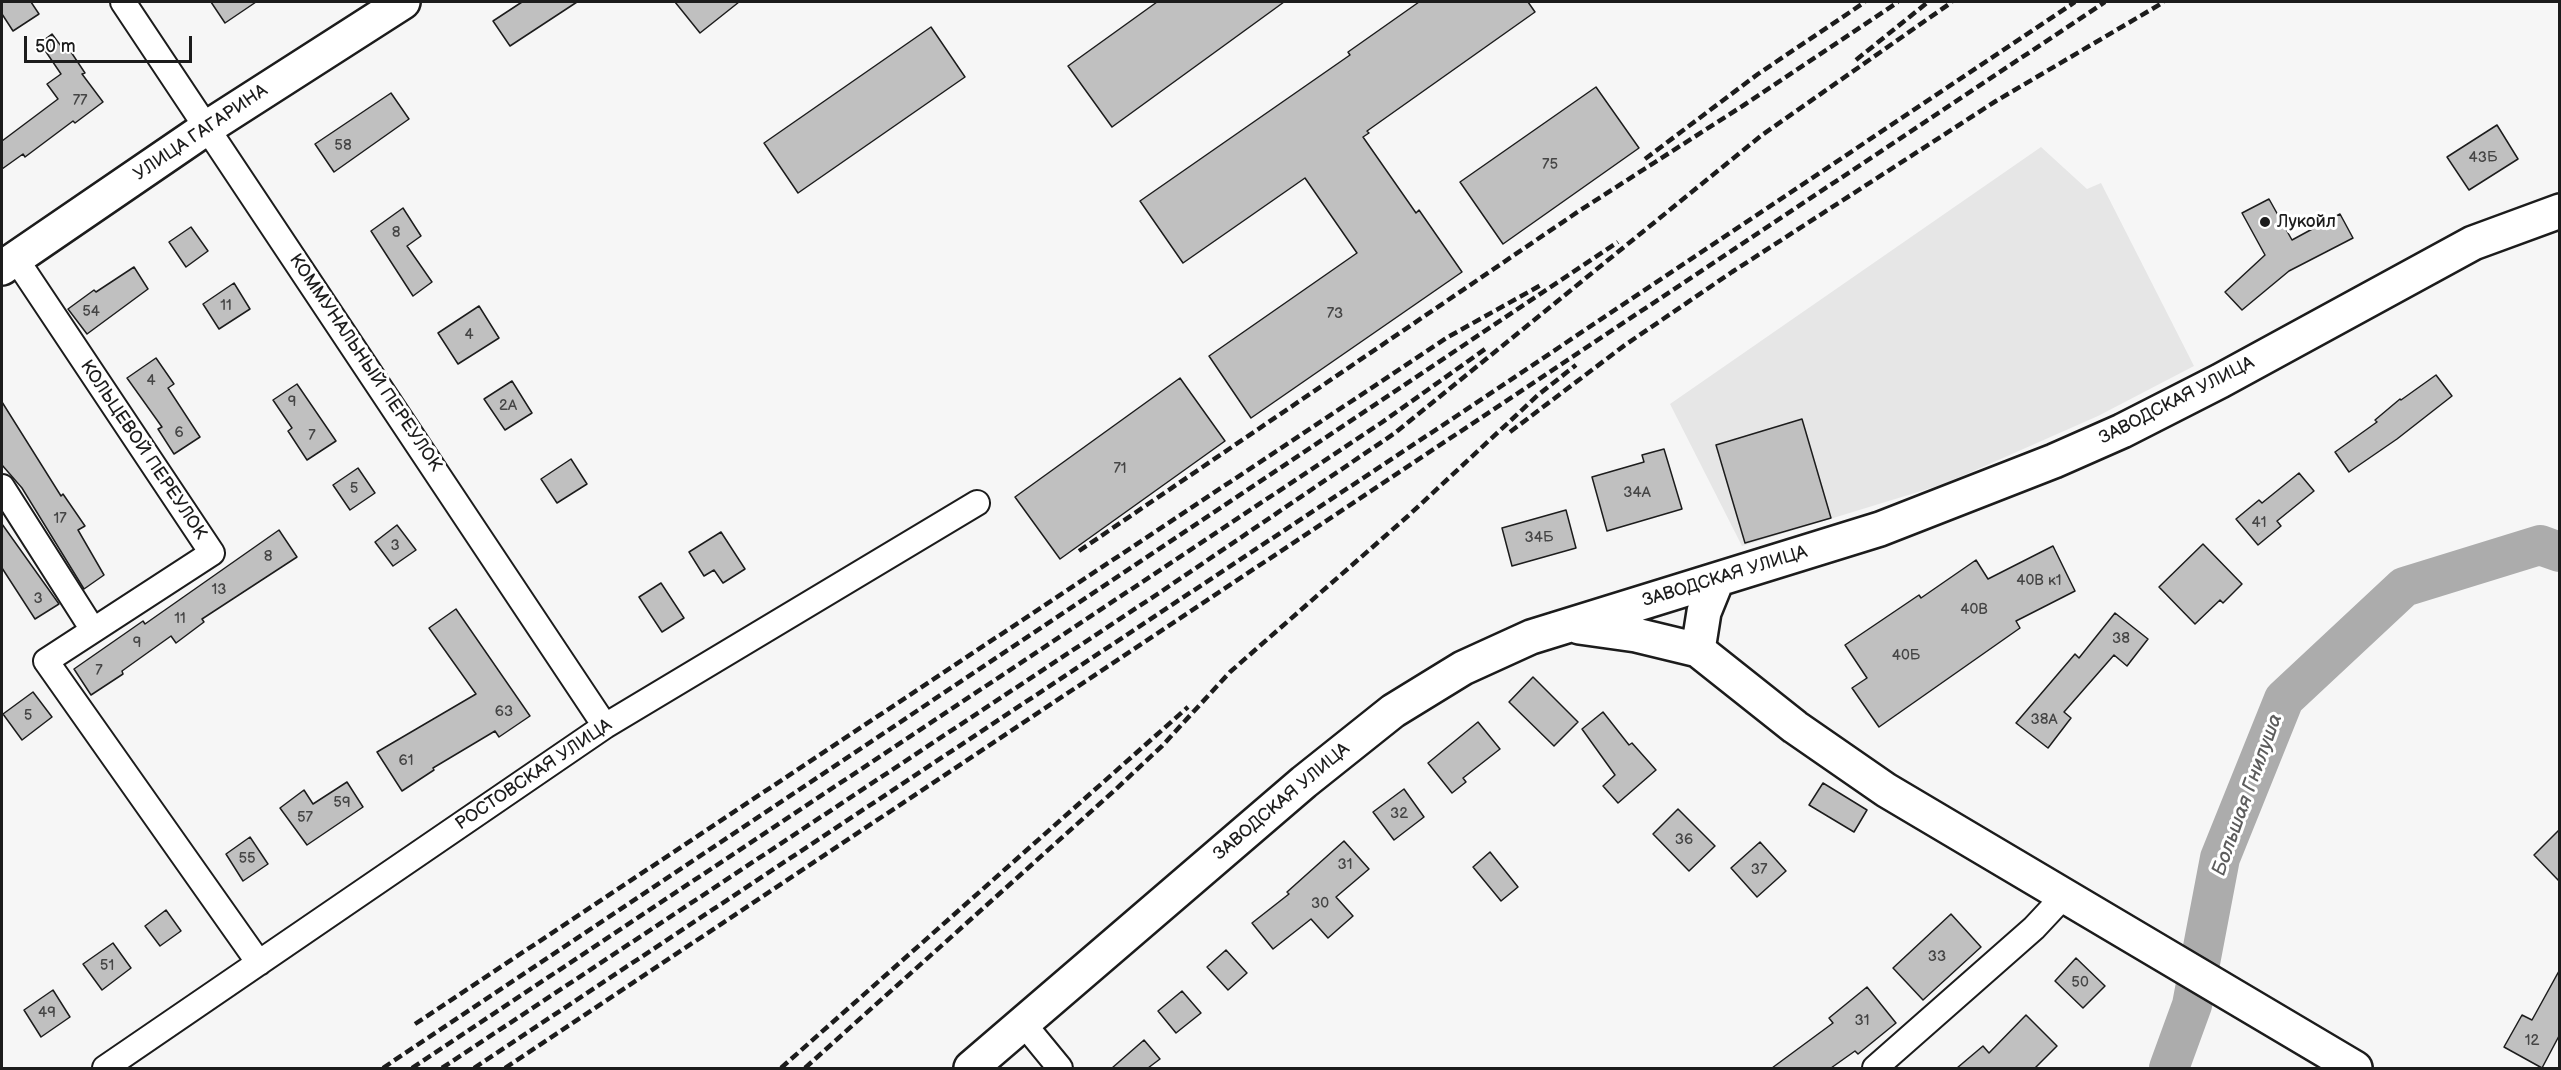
<!DOCTYPE html>
<html>
<head>
<meta charset="utf-8">
<style>
  body { margin:0 }
  #map { position:relative; width:2561px; height:1070px; overflow:hidden; background:#f6f6f6; font-family:"Balsamiq Sans",sans-serif }
  canvas { display:block }
  .frame { position:absolute; inset:0; border:3px solid #1c1c1c; pointer-events:none }
  .scale { position:absolute; left:24px; top:36px; width:168px; height:27px; box-sizing:border-box; border:3px solid #1c1c1c; border-top:0; padding-left:8px; font-size:18px; line-height:21px; white-space:nowrap; color:#1c1c1c; -webkit-text-stroke:4px #fff; paint-order:stroke }
</style>
</head>
<body>
<div id="map">
<canvas width="2561" height="1070"></canvas>
<div class="frame"></div>
<div class="scale">50 m</div>
</div>
<script>
const ctx = document.querySelector('canvas').getContext('2d');
ctx.lineJoin = 'round';
function fill(path, color) { ctx.fillStyle = color; ctx.fill(path, 'evenodd'); }
function trace(path, color, width, dash) { ctx.strokeStyle = color; ctx.lineWidth = width; ctx.lineCap = dash ? 'butt' : 'round'; ctx.setLineDash(dash || []); ctx.stroke(path); }
function drawText(font, color, halo, rows, align = 'center') {
  ctx.font = font + ' "Balsamiq Sans",sans-serif'; ctx.lineWidth = 6; ctx.setLineDash([]); ctx.textBaseline = 'middle'; ctx.strokeStyle = halo; ctx.fillStyle = color; for (const [text, x, y, turn = 0] of rows) {
    ctx.save(); ctx.translate(x, y); ctx.rotate((+turn || 0) * Math.PI / 180); ctx.textAlign = isNaN(turn) ? turn : align; if (halo) ctx.strokeText(text, 0, 0); ctx.fillText(text, 0, 0); ctx.restore();
  }
}
const built = new Path2D(`
  M 2041,147 L 2087,189 L 2101,183 L 2194,366 L 2098,416 L 1944,484 L 1742,546 L 1670,404 Z`);
const river = new Path2D(`
  M 2169,1068 L 2192,1005 L 2220,858 L 2284,699 L 2404,587 L 2540,545 L 2560,552`);
const building = new Path2D(`
  M 2,2 L 31,2 L 39,14 L 13,31 L 2,14 Z
  M 211,2 L 256,2 L 225,23 Z
  M 522,2 L 577,2 L 510,46 L 493,21 Z
  M 675,2 L 739,2 L 700,33 Z
  M 1157,2 L 1284,2 L 1112,127 L 1068,66 Z
  M 1419,2 L 1528,2 L 1535,12 L 1367,131 L 1369,133 L 1363,137 L 1416,213 L 1419,210 L 1462,272 L 1251,418 L 1209,356 L 1357,253 L 1305,178 L 1183,263 L 1140,201 L 1350,55 L 1348,52 Z
  M 931,27 L 965,77 L 798,193 L 764,143 Z
  M 52,34 L 61,46 L 65,43 L 85,73 L 82,74 L 103,102 L 75,123 L 73,121 L 25,157 L 23,154 L 2,169 L 2,141 L 58,99 L 47,84 L 61,74 L 40,43 Z
  M 1596,87 L 1639,148 L 1503,244 L 1460,182 Z
  M 391,93 L 409,119 L 334,172 L 315,144 Z
  M 2497,125 L 2518,159 L 2469,190 L 2447,157 Z
  M 2269,199 L 2292,240 L 2340,214 L 2353,238 L 2289,271 L 2242,310 L 2225,292 L 2265,255 L 2242,213 Z
  M 403,208 L 421,236 L 407,246 L 432,282 L 413,296 L 371,231 Z
  M 191,227 L 208,251 L 186,267 L 169,242 Z
  M 134,267 L 148,289 L 87,334 L 68,309 L 94,290 L 96,292 Z
  M 234,283 L 250,309 L 219,329 L 203,304 Z
  M 479,306 L 499,338 L 458,364 L 438,333 Z
  M 156,358 L 174,384 L 168,388 L 200,437 L 174,454 L 158,429 L 162,427 L 127,378 Z
  M 2436,375 L 2452,396 L 2397,439 L 2349,472 L 2335,452 L 2377,422 L 2375,420 L 2400,399 L 2401,400 Z
  M 1180,378 L 1225,441 L 1060,559 L 1015,497 Z
  M 512,381 L 532,413 L 505,430 L 484,399 Z
  M 297,384 L 336,441 L 307,460 L 288,431 L 292,428 L 273,400 Z
  M 2,402 L 61,496 L 63,494 L 85,526 L 78,530 L 104,575 L 84,589 L 22,488 L 2,465 Z
  M 1802,419 L 1831,518 L 1745,543 L 1716,445 Z
  M 1664,449 L 1682,509 L 1607,531 L 1592,477 L 1644,462 L 1642,455 Z
  M 571,459 L 587,484 L 557,503 L 541,479 Z
  M 358,468 L 375,493 L 350,510 L 333,485 Z
  M 2299,473 L 2314,491 L 2277,521 L 2281,526 L 2258,545 L 2236,519 L 2259,500 L 2262,503 Z
  M 1566,510 L 1576,548 L 1512,566 L 1502,528 Z
  M 2,524 L 59,604 L 35,619 L 2,568 Z
  M 397,525 L 416,550 L 393,566 L 375,542 Z
  M 279,530 L 297,557 L 202,619 L 204,622 L 176,643 L 171,636 L 122,671 L 123,674 L 91,695 L 74,669 L 143,621 L 145,624 Z
  M 721,532 L 745,569 L 723,583 L 714,570 L 704,576 L 689,552 Z
  M 2203,544 L 2242,584 L 2223,603 L 2220,600 L 2195,624 L 2159,587 Z
  M 2053,546 L 2075,591 L 2016,621 L 2020,628 L 1879,727 L 1852,688 L 1867,678 L 1845,645 L 1919,595 L 1921,598 L 1976,560 L 1988,579 Z
  M 661,583 L 684,618 L 662,632 L 639,597 Z
  M 456,609 L 530,716 L 499,737 L 495,731 L 433,768 L 434,770 L 402,791 L 377,752 L 476,694 L 429,628 Z
  M 2115,613 L 2148,639 L 2127,666 L 2114,655 L 2064,712 L 2071,718 L 2048,748 L 2016,723 L 2075,654 L 2079,658 Z
  M 1533,677 L 1578,722 L 1554,746 L 1509,702 Z
  M 33,692 L 52,717 L 22,740 L 3,714 Z
  M 1603,712 L 1629,745 L 1632,743 L 1656,770 L 1618,803 L 1603,786 L 1615,775 L 1582,729 Z
  M 1478,722 L 1500,749 L 1463,778 L 1466,782 L 1452,793 L 1428,763 Z
  M 347,782 L 363,807 L 307,845 L 280,808 L 304,790 L 313,804 Z
  M 1823,783 L 1867,810 L 1854,832 L 1809,805 Z
  M 1404,789 L 1424,817 L 1394,840 L 1373,812 Z
  M 1678,809 L 1715,846 L 1689,871 L 1653,834 Z
  M 2559,830 L 2559,881 L 2534,855 Z
  M 250,837 L 268,864 L 243,881 L 226,854 Z
  M 1344,841 L 1369,869 L 1336,897 L 1353,916 L 1328,938 L 1311,919 L 1273,949 L 1252,923 L 1289,894 L 1287,892 Z
  M 1760,842 L 1786,871 L 1757,897 L 1731,868 Z
  M 1490,852 L 1518,887 L 1501,901 L 1473,867 Z
  M 166,910 L 181,931 L 160,946 L 145,926 Z
  M 1951,914 L 1981,947 L 1923,1000 L 1893,968 Z
  M 113,943 L 131,968 L 102,990 L 83,964 Z
  M 1226,950 L 1247,973 L 1228,990 L 1207,967 Z
  M 2076,958 L 2105,986 L 2083,1008 L 2055,981 Z
  M 2559,971 L 2559,1036 L 2542,1068 L 2504,1047 L 2522,1015 L 2532,1020 Z
  M 1867,987 L 1896,1023 L 1858,1054 L 1855,1051 L 1831,1068 L 1772,1068 L 1833,1023 L 1829,1018 Z
  M 53,990 L 70,1017 L 41,1037 L 24,1010 Z
  M 1182,991 L 1201,1013 L 1176,1033 L 1158,1011 Z
  M 2026,1015 L 2057,1046 L 2035,1068 L 1957,1068 L 1983,1046 L 1989,1053 Z
  M 1144,1040 L 1160,1059 L 1148,1068 L 1112,1068 Z`);
const minor = new Path2D(`
  M 123,2 L 605,726
  M 16,259 L 212,553 L 46,661 L 259,963
  M 2,487 L 93,630
  M 1023,1023 L 1060,1068
  M 105,1068 L 605,726 L 977,503
  M 1875,1068 L 2034,928 L 2063,897`);
const secondary = new Path2D(`
  M 2,268 L 208,127 L 403,2
  M 1579,627 L 1636,635 L 1698,650 L 1795,727 L 1886,790 L 2355,1068
  M 1698,650 L 1704,612 L 1717,580
  M 971,1068 L 1304,782 L 1393,711 L 1463,668 L 1531,637 L 1880,529 L 2054,461 L 2122,431 L 2220,381 L 2473,243 L 2560,211`);
const rail = new Path2D(`
  M 1856,60 L 1928,2
  M 1645,159 L 1758,74 L 1865,2
  M 1510,432 L 1625,345 L 1732,272 L 1996,101 L 2164,2
  M 1079,551 L 1579,211 L 1744,105 L 1898,2
  M 415,1024 L 1448,337 L 1541,285
  M 383,1068 L 1618,242
  M 412,1068 L 1381,423 L 1488,347
  M 442,1068 L 1159,593 L 1395,433 L 1762,135 L 1952,2
  M 474,1068 L 1458,415 L 2075,2
  M 505,1068 L 2105,2
  M 781,1068 L 1188,707
  M 805,1068 L 1115,790 L 1162,746 L 1230,672 L 1408,516 L 1538,395 L 1576,365`);
const markers = [
  [2265,222,6,"#1c1c1c"]
];
const numberNames = [
  ["77",80,101],
  ["58",343,146],
  ["43Б",2483,158],
  ["75",1550,165],
  ["8",396,233],
  ["11",226,306],
  ["54",91,312],
  ["73",1335,314],
  ["4",469,335],
  ["4",151,381],
  ["9",292,402],
  ["2А",508,406],
  ["6",179,433],
  ["7",312,436],
  ["71",1120,469],
  ["5",354,489],
  ["34А",1637,493],
  ["17",60,519],
  ["41",2259,523],
  ["34Б",1539,538],
  ["3",395,546],
  ["8",268,557],
  ["40В к1",2039,581],
  ["13",219,590],
  ["3",38,599],
  ["40В",1974,610],
  ["11",180,619],
  ["38",2121,639],
  ["9",137,643],
  ["40Б",1906,656],
  ["7",99,671],
  ["63",504,712],
  ["5",28,716],
  ["38А",2044,720],
  ["61",406,761],
  ["59",342,803],
  ["32",1399,814],
  ["57",305,818],
  ["36",1684,840],
  ["55",247,859],
  ["31",1345,865],
  ["37",1759,870],
  ["30",1320,904],
  ["33",1937,957],
  ["51",107,966],
  ["50",2080,983],
  ["49",47,1013],
  ["31",1862,1021],
  ["12",2532,1041]
];
const streetNames = [
  ["УЛИЦА ГАГАРИНА",201,133,-34],
  ["КОММУНАЛЬНЫЙ ПЕРЕУЛОК",365,363,56],
  ["ЗАВОДСКАЯ УЛИЦА",2177,401,-27],
  ["КОЛЬЦЕВОЙ ПЕРЕУЛОК",143,450,56],
  ["ЗАВОДСКАЯ УЛИЦА",1725,577,-17],
  ["РОСТОВСКАЯ УЛИЦА",534,775,-34],
  ["ЗАВОДСКАЯ УЛИЦА",1282,802,-40]
];
const poiNames = [
  ["Лукойл",2277,222]
];
const waterNames = [
  ["Большая Гнилуша",2248,795,-70]
];
fill(built, '#e6e6e6');
trace(river, '#acacac', 40);
fill(building, '#c0c0c0');
trace(building, '#1c1c1c', 1.5);
trace(minor, '#1c1c1c', 28);
trace(secondary, '#1c1c1c', 38);
trace(minor, '#fff', 24);
trace(secondary, '#fff', 33);
trace(rail, '#1c1c1c', 4.5, [9, 4.5]);
for (const [x, y, r, color] of markers) { const dot = new Path2D(); dot.arc(x, y, r, 0, 2 * Math.PI); ctx.fillStyle = color; ctx.fill(dot); trace(dot, '#fff', 2); }
drawText('15px', '#454545', null, numberNames);
drawText('18px', '#1c1c1c', '#fff', streetNames);
drawText('18px', '#1c1c1c', '#fff', poiNames, 'left');
drawText('italic 20px', '#5d5d5d', '#fff', waterNames);
</script>
</body>
</html>
